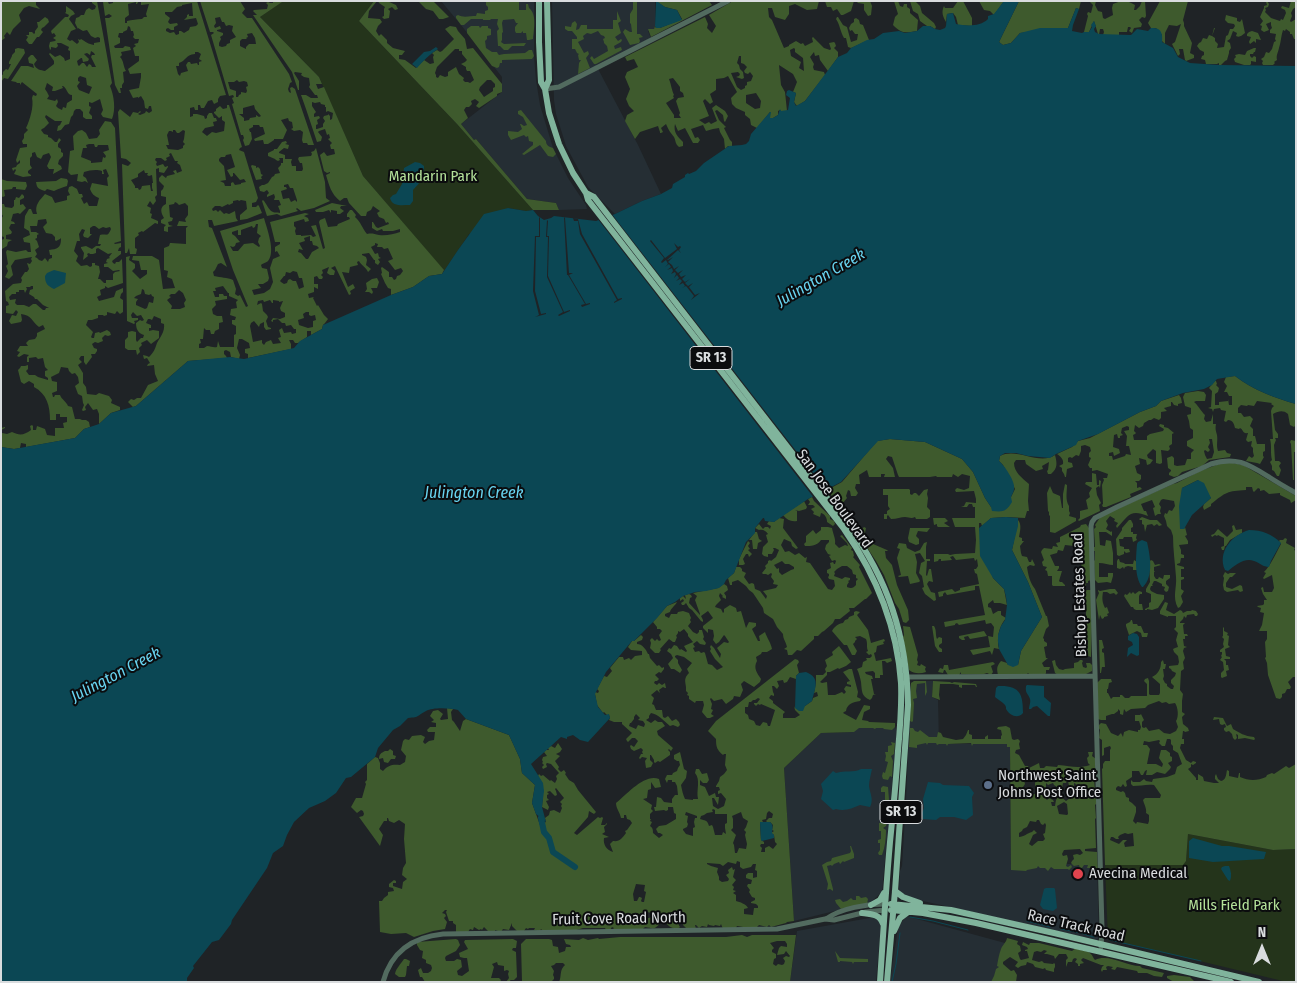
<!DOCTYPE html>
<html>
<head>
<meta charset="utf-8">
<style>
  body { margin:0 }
  #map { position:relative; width:1297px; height:983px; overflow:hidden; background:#1f2326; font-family:"Fira Sans Condensed",sans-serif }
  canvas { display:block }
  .frame { position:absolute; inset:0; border:2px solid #d9dcde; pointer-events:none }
  .north { position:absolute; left:1237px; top:923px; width:50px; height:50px; -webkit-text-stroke:4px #0b0c0e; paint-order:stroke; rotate:0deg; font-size:14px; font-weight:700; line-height:20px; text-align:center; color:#d9dcde }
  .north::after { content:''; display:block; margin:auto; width:18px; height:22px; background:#d9dcde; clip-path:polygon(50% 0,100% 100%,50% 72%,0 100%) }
</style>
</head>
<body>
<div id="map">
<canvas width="1297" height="983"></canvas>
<div class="frame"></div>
<div class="north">N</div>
</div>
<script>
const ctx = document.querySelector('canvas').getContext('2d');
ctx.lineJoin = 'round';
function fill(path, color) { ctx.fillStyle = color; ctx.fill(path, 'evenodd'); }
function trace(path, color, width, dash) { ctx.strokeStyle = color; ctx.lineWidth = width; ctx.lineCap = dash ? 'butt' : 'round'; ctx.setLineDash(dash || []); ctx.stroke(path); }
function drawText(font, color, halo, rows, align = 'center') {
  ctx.font = font + ' "Fira Sans Condensed",sans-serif'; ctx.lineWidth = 4; ctx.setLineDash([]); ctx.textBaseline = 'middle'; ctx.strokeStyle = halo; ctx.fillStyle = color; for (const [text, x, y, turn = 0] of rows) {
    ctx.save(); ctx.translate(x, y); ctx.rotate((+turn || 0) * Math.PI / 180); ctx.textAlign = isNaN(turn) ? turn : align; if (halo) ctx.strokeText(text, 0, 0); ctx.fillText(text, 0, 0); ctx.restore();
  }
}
const built = new Path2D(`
  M 441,1 L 534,1 L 534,56 L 536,80 L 540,105 L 553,148 L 568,178 L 586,205 L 587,209 L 559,210 L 556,203 L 527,199 L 476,139 L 474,140 L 461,124 L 502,92 L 502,77 L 461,25 Z
  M 552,1 L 655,1 L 655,26 L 654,29 L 648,31 L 651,38 L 596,65 L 638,145 L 661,194 L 642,201 L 615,214 L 588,187 L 566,146 L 562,133 L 556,114 L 554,100 Z
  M 914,681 L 933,681 L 932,697 L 938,700 L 939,744 L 1007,743 L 1007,747 L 1010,747 L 1011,866 L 1097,863 L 1099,937 L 1097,940 L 914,899 L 901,893 L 899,889 L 900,871 L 902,866 L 906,800 L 911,683 Z
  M 855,727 L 895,727 L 897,731 L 882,892 L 871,902 L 794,921 L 784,768 L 821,733 L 853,732 Z
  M 906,916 L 1005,943 L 996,982 L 890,982 L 898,928 Z
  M 875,917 L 881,924 L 876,982 L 790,982 L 797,931 Z`);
const green = new Path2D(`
  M 282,1 L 374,1 L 359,21 L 457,124 L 533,210 L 526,211 L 508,208 L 469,234 L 444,271 L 363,176 L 319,77 L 260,17 Z
  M 1188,834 L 1273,850 L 1296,849 L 1296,982 L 1287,982 L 1108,939 L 1105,865 L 1183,865 L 1186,861 Z`);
const forest = new Path2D(`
  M 1,1 L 39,1 L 36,2 L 36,5 L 40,9 L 29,6 L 24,8 L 19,15 L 21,21 L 13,29 L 10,35 L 7,32 L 4,36 L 5,38 L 1,41 Z
  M 92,1 L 97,1 L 112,83 L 110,86 C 114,95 116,110 112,119 L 103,117 L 101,114 L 103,110 L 100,99 L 92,103 L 89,102 L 89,106 L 91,107 L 89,113 L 92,116 L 92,119 L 86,119 L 83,117 L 83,112 L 80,109 L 76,109 L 74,111 L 73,115 L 71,117 L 69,124 L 65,125 L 61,130 L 57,131 L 58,126 L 60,125 L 62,121 L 55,121 L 46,115 L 45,117 L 49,123 L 44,128 L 42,129 L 41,130 L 44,134 L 48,135 L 48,137 L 51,138 L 55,142 L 57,142 L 59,138 L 61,140 L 58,144 L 58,147 L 61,149 L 61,152 L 63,153 L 63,156 L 59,160 L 58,164 L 61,166 L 62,169 L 53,174 L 54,169 L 49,169 L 47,166 L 51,157 L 49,153 L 43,155 L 41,159 L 37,157 L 35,152 L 32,153 L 32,156 L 30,158 L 30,165 L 32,168 L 28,171 L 28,173 L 31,175 L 31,176 L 23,177 L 14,174 L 16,170 L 15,169 L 13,171 L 12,168 L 16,167 L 17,165 L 20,163 L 20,160 L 17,163 L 16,160 L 20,148 L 27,147 L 27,144 L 23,144 L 22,141 L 24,138 L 24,134 L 28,130 L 26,128 C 30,120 34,106 32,98 L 33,95 L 36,96 L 37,94 L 22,82 L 20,85 L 20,83 L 17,83 L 16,82 L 11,81 L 21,66 L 28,66 L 34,68 L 33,64 L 29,63 L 28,58 L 31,55 L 33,55 L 37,60 L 34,64 C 36,70 41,70 45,71 L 54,64 L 54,61 L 49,54 L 50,53 L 55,57 L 60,55 L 64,58 L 65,61 L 70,59 L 70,51 L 68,50 L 69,47 L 61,43 L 57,43 L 58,46 L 56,48 L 51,47 L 51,49 L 50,50 L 49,46 L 50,42 L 55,41 L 56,40 L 53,38 L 56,36 L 54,33 L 52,34 L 51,31 L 65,17 L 68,17 L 69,15 L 65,13 L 66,12 L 66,6 L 73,11 L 75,14 L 71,16 L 69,19 L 76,29 L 71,31 L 67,39 L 70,41 L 72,40 L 77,44 L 79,42 L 78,39 L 80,40 L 81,39 C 86,42 88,44 94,45 L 94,43 L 100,42 L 100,38 L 98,37 L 95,38 L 91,36 L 87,30 L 83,31 L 78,28 L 78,29 L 75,23 L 76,18 L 79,17 L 81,15 L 84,15 L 86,10 L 89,8 L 92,10 L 95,9 L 96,6 L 92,3 ZM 91,51 L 94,53 L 95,55 L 92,55 L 91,57 L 96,67 L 92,67 L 91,65 L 89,64 L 87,67 L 84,63 L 82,63 L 79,66 L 78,65 L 77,61 L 81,58 L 82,58 L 83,62 L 88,61 L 89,59 L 84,54 L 87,53 L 90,55 ZM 80,76 L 86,78 L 87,85 L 92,87 L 89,94 L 79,90 L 77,86 L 80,82 L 78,81 L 78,78 ZM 47,83 L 53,87 L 52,91 L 55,91 L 63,88 L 62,86 L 63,86 C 67,88 67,95 72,95 L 72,100 L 67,103 L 66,108 L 63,107 L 62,110 L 58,108 L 56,106 L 58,102 L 57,99 L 55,101 L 47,99 L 49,96 L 47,92 L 45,89 Z
  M 113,1 L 139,1 L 137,4 L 136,4 L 136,2 L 128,4 L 129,15 L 125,18 L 125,23 L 127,23 L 127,21 C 132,20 137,19 142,19 L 144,17 L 147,17 L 146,14 L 149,4 L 141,5 L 141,1 L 197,1 L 226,95 L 220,96 L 218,99 L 218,102 L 214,104 L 212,100 L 208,101 L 204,108 L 201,108 L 200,105 L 198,105 L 198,110 L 195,110 L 194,107 L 190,108 L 190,117 L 193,116 L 193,114 L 197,114 L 204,116 L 205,119 L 207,118 L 207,116 L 209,113 L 212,113 L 214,118 L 216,118 L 217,121 L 213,122 L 214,126 L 205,128 L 202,132 L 207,136 L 212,132 L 216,133 L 224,131 L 225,122 L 222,120 L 222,116 L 219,118 L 214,113 L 214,112 L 216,111 L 216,109 L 220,106 L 223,109 L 227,108 L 227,105 L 229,105 L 242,147 L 240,148 L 239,150 L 244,152 L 258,198 L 256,202 L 252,203 L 252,207 L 256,207 L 258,205 L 259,206 L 262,213 L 247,219 L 240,220 L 240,215 L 247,209 L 246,201 L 241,200 L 239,201 L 238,200 L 233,201 L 233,203 L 229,205 L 228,204 L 222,207 L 220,206 L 215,206 L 212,209 L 213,211 L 216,210 L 218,212 L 220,210 L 224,214 L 226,213 L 229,214 L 235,211 L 236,218 L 238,221 L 214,226 L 212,220 L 208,220 L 209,227 L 212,228 L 227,267 L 221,263 L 218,264 L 215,270 L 213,272 L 214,276 C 221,278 227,277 233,280 L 236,289 L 235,294 L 238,296 L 240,295 L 246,307 L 248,306 L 233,270 L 220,231 L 264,218 C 267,229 276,252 268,261 C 267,262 262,264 261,265 L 262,268 L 267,269 L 269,278 L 268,281 L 263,284 L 258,284 L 261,288 L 252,290 L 254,295 L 264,293 L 270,289 L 273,282 L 270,268 L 273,259 L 280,256 L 277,251 L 275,252 L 275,247 L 280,244 L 280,242 L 275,242 L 270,222 L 305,213 L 309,214 L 304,216 L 308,218 L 309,221 L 305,222 L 304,219 L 294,222 L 294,226 L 296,228 L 295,231 L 296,235 L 301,235 L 301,236 L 311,235 L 313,237 L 316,236 L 311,226 L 316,225 L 323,249 L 325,248 L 319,222 L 320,220 L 325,218 L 328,227 L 337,226 L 338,224 L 350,219 L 349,217 L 347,217 L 347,214 L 350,210 L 352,210 L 356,215 L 355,217 C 361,222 362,228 367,234 C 372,233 374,234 379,235 C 386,236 394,234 400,232 L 400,229 L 393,231 L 383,231 L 382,229 L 377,231 L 372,228 L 372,222 L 373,222 L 376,227 L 378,228 L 389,224 L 388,222 L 386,223 L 384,219 L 379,217 L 377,213 L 380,211 L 373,206 L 371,210 L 367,212 L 366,216 L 361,216 L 349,203 L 347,198 L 344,198 L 340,201 C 331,194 329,185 326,175 L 330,173 L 330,172 L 327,173 L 324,171 L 320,155 L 324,152 L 327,156 L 335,154 L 334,149 L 331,149 L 330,145 L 332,143 L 328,139 L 330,138 L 329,134 L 327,135 L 325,129 L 319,131 L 318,132 L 322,137 L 321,141 L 317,142 L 306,109 L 301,95 L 306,95 L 311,98 L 318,98 L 317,95 L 315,95 L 309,87 L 310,85 L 309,78 L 304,77 L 301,75 L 302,73 L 295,72 L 294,73 L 299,81 L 299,90 L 298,90 L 292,72 L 253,15 L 257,15 L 253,11 L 254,10 L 267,9 L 268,5 L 266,3 L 268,2 L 270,3 L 273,3 L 273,1 L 282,2 L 260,17 L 319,77 L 322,84 L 316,84 L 318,89 L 324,87 L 363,176 L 444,270 L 442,274 L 429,276 L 413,287 L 391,295 L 391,289 L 388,288 L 385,283 L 381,274 L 382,273 L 381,268 L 382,267 L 389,272 L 389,277 L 392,277 L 394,280 L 396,279 L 397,276 L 400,275 L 403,271 L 401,268 L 395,270 L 388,261 L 393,259 L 388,248 L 384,249 L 382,247 L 377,247 L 378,244 L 375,243 L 375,245 L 371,247 L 375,254 L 378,253 L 379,257 L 381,258 L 378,259 L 380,262 L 378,265 L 375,263 L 375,260 L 374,260 L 369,253 L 362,254 L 362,255 L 366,257 L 367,260 L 366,265 L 371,269 L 368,272 C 366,267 361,265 359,261 L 357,262 L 358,265 L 350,267 L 349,273 L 342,272 L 348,287 L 353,284 L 355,288 L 350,291 L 351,294 L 349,295 L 335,266 L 331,268 L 335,271 L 334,275 L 330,275 L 327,273 L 329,267 L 322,270 L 323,273 L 321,275 L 323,277 L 322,279 L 319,279 L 317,276 L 314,277 L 314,284 L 318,284 L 318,289 L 314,287 L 314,292 L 308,294 L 309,298 L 314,297 L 313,298 L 317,306 L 318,305 L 324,315 L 328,319 L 325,323 L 323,325 L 322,329 L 311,335 L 311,331 L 307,331 L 307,337 L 298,343 L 295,343 L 293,340 L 289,340 L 291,344 L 291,349 L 248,358 L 248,354 L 245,353 L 245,349 L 250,348 L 249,343 L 242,339 L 239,339 L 237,348 L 240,355 L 239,359 L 231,357 L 230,352 L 226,350 L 224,351 L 224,354 L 226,356 L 227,358 L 188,361 L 136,406 L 133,407 L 128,402 L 131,399 L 134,400 L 137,398 L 141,398 L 148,385 L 158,381 L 155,374 L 154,365 L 147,366 L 148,364 L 150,363 L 147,358 L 144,359 L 143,355 L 147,356 L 149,357 C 154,352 155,349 157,343 C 160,337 165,332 164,324 L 161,323 L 161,319 L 154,316 L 152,320 L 150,319 L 148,319 L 146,323 L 151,325 L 151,328 L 149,328 L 149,331 L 153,330 L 159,331 L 159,338 L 151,344 L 147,340 L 141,343 L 142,345 L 139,348 L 140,352 L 137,355 L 136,350 L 128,350 L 125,348 L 125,340 L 128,337 L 128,332 L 132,331 L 136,332 L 136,340 L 137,342 L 141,338 L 143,338 L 144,335 C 138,333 136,329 136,323 L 140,320 L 142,321 L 144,320 L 141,315 L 137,316 L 133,312 L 131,315 L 132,318 L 138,318 L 138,320 L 134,321 L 135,323 L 134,324 L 127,321 L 126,257 L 130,256 L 129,260 L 135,264 L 135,268 L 132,271 L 140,279 L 147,274 L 147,270 L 141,270 L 139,261 L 132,260 L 133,256 L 152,256 L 159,260 L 163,289 L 175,288 L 172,279 L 167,277 L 168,271 L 164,270 L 164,248 L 169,246 L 170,243 L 171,243 L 186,244 L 186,228 L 188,226 L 177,226 L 179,221 L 186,222 L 185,219 L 188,215 L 188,206 L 185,203 L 179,205 L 177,203 L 175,202 L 174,204 L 169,205 L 170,217 L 173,218 L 172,221 L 168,222 L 169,225 L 173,226 L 168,227 L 168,232 L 164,231 L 164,227 L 166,225 L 161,223 L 161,220 L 164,218 C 161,213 159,207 166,204 L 166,197 L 161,196 L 161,191 L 163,189 L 164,186 L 159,181 L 159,178 L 162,175 L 166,178 L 167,176 L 175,174 L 173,171 L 176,170 L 177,173 L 182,171 L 180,165 L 177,163 L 178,161 L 175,161 L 171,153 L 169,154 L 170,156 L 166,158 L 167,160 L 165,161 L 161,158 L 156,158 L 155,160 L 157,162 L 156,164 L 157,166 L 163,164 L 165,167 L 168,166 L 168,167 L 164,173 L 159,172 L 159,168 L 156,169 L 157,195 L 155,197 L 156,201 L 153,205 L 150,201 L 147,206 L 151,208 L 150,213 L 152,214 L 151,218 L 158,221 L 158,224 L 155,223 L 143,232 L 142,231 L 138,233 L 139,235 L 135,238 L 135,248 L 137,249 L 136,254 L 130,254 L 129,248 L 127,253 L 125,253 L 122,164 L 128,166 L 131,163 L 126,159 L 121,158 L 118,112 L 120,109 L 130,117 L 133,112 L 138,113 L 140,111 L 141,112 L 138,114 L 140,115 L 145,113 L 146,111 L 149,113 L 152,111 L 151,106 L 149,106 L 148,109 L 145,108 L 144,101 L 141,96 L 138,98 L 138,97 L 133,98 L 129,90 L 139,88 L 141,77 L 141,73 L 130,74 L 128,69 L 139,61 L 139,56 L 135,56 L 133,48 L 136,46 L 134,44 L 138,43 L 139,39 L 135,39 L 133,37 L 134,35 L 133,31 L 131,31 L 130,27 L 128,26 L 127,30 L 123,32 L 123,33 L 119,33 L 118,37 L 120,38 L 120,43 L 114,46 L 115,48 L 123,48 L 125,46 L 130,47 L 131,50 L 121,52 L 122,55 L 120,57 C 124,61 123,66 126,71 L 123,72 L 124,82 L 122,85 L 122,88 L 120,88 L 121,93 L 119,93 L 115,85 L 105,18 L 109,18 L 112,16 L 109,14 L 105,16 L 103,2 L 108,2 L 109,4 L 113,3 ZM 192,3 L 193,16 L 189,16 L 189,14 L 187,15 L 187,17 L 184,20 L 196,18 L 198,24 L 196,26 L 190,27 L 189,30 L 184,33 L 181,31 L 179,31 L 179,34 L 176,35 L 174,32 L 170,33 L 166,31 L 166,29 L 168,28 L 171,30 L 174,30 L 174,27 L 178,25 L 177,23 L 170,24 L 168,22 L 170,18 L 165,14 L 165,12 L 172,12 L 177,7 L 182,6 L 182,5 ZM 195,52 L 198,52 L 201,54 L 199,59 L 202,61 L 199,62 L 199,65 L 198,65 L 197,63 L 191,64 L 190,62 L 188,62 L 186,65 L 188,71 L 181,73 L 180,76 L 178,74 L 176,66 L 179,66 L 179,63 C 186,61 185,55 195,54 ZM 312,102 L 315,103 L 320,102 L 321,104 L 325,105 L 325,107 L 326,107 L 326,112 L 328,111 L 333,113 L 332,119 L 330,120 L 330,116 L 328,114 L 328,115 L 324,116 L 323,118 L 325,121 L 323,124 L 323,127 L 317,129 L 316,129 L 316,125 L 318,124 L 317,120 L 320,118 L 319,116 L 314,117 L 314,114 L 316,112 L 312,106 ZM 173,130 L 175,130 L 177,133 L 179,133 L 183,130 L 185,131 L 184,139 L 183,142 L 185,144 L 183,146 L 183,148 L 178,150 L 168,149 L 166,145 L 169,145 L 167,135 L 169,131 L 171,131 L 173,132 ZM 231,154 L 235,167 L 227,170 L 231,177 L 233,176 L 233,173 L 234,173 L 240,180 L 244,179 L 246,182 L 241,183 L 241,184 L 235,185 L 233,182 L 231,183 L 231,186 L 225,186 L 224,183 L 220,181 L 226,180 L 224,166 L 219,161 L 219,159 L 221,157 L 225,157 L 226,155 ZM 144,170 L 145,173 L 148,173 L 147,175 L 149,176 L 152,175 L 153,183 L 152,183 L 152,188 L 153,191 L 151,191 L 150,185 L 142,186 L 141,189 L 139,190 L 138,188 L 135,188 L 135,186 L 131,180 L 138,177 L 138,174 ZM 256,224 L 258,224 L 257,233 L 261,236 L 259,238 L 258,242 L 260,246 L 259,247 L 253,243 L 244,244 L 238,251 L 233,251 L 230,246 L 233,247 L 235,246 L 236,243 L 240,242 L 235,236 L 232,234 L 232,232 L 238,230 L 238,235 L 241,235 L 241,230 L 252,226 L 253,228 L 255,227 ZM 310,236 L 310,241 L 312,241 L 313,245 L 317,246 L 319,248 L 312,252 L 308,259 L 306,259 L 301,253 L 298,252 L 299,249 L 303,250 L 299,243 L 305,241 L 304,238 ZM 293,271 L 297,272 L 299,278 L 302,278 L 304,287 L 299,289 L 296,281 L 293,281 L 290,279 L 288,280 L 287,283 L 284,284 L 281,282 L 280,281 L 284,276 L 285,276 L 286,272 L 290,273 ZM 223,286 L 228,293 L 229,293 L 229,296 L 238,300 L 236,302 L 237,308 L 231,309 L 230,315 L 236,317 L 235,320 L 232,320 L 232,324 L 236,326 L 236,334 L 234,335 L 234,347 L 220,347 L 218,341 L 217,347 C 213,348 211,346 207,346 L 204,348 L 199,348 L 199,344 L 201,343 L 200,339 L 203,339 L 204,328 L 206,330 L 210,330 L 211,334 L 214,334 L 215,331 L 219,329 L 219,323 L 223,322 L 222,316 L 217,316 L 213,314 L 212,309 L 216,305 L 215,301 L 227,299 L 227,296 L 224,296 L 223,294 L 219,294 L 219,297 L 215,297 L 213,291 L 216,291 L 215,288 ZM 142,289 L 144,290 L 145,294 L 149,295 L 151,294 L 152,296 L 154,297 L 153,303 L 149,302 L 147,308 L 145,309 L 136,305 L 136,302 L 138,299 L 134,298 L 136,296 L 141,294 ZM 179,290 L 183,293 L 186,300 L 184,303 L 185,307 L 180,309 L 171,309 L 172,306 L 167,300 L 171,297 L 169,296 L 171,294 L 175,294 ZM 263,300 L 264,302 L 270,300 L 272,303 L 273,303 L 273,300 L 279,301 L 279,302 L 283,301 L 280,308 L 281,311 L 285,313 L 285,317 L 280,319 L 273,318 L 271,321 L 273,322 L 273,320 L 278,319 L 282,323 L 285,323 L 286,326 L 291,325 L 294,329 L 296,329 L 296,333 L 292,334 L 291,332 L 284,333 L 282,328 L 279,330 L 281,337 L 278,338 L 281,343 L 273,344 L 271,340 L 266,342 L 264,345 L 262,343 L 262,340 L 253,342 L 250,326 L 251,323 L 254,321 L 259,327 L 260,324 L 264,322 L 264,327 L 266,330 L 271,329 L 271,328 L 268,327 L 266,321 L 268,317 L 267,315 L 263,311 L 262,304 L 261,303 L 257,305 L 258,301 ZM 306,312 L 309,312 L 309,315 L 311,316 L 315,315 L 316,320 L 313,321 L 313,327 L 308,328 L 299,325 L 298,320 L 304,318 L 303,314 Z
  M 200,1 L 240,1 L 245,9 L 242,13 L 247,18 L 252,18 L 289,74 L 292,82 L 290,83 L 288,89 L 289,92 L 291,93 L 290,88 L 292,87 L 295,89 L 314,145 L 308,145 L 307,143 L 303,143 L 302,140 L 303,132 L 300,130 L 294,131 L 291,129 L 293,128 L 292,122 L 289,121 L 288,118 L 281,120 L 287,130 L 283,139 L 274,139 L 274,140 L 268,144 L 264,144 L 263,140 L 255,141 L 254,139 L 265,134 L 263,127 L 260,127 L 259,125 L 253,125 L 253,127 L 249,129 L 250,132 L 251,132 L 252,139 L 249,145 L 245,146 L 243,140 L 244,138 L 243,135 L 241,135 L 232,104 L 234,103 L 232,98 L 234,97 L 233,95 L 229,96 L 211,35 L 214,33 L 213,32 L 210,32 ZM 220,17 L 222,22 L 224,22 L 226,26 L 229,25 L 233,26 L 232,31 L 236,37 L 230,40 L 230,43 L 227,44 L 226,46 L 222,47 L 219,46 L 219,43 L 221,39 L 220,37 L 223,35 L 223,33 L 217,31 L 217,30 L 221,29 L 220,26 L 215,28 L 214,26 L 216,23 L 215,18 ZM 252,33 L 255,38 L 256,44 L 249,44 L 246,47 L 246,49 L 240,46 L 240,41 L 242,39 L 247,39 L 246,38 L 248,37 L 247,34 ZM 237,80 L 239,82 L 244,81 L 247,82 L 248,86 L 246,87 L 247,91 L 246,93 L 241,92 L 241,94 L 239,95 L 238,97 L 236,97 L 236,91 L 230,89 L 228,82 L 234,82 ZM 254,105 L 255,109 L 261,116 L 259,117 L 256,115 L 256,117 L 250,118 L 249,120 L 244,121 L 244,118 L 239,114 L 243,114 L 243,108 Z
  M 374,1 L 377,1 L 369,11 L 368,18 L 380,19 L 382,22 L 378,26 L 376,31 L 379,36 L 381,34 L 387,40 L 387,43 L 393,48 L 405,51 L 402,55 L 399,55 L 399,59 L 405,60 L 416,68 L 424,60 L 430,64 L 434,63 L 433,57 L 434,55 L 432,53 L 437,50 L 440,52 L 442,51 L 454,39 L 445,29 L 450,26 L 456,27 L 458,31 L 465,39 L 467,49 L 473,48 L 502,84 L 502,92 L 497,94 L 497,96 L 479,108 L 476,106 L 479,102 L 475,99 L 471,101 L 472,104 L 469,107 L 466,107 L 464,110 L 468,118 L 461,124 L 474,140 L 476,139 L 527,199 L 556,203 L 559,210 L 533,210 L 457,124 L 359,21 ZM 455,49 L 459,49 L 459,51 L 462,51 L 462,54 L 467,60 L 465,62 L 461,64 L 466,67 L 466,69 L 467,71 L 470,71 L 474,80 L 470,83 L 468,82 L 465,82 L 463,80 L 464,78 L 459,74 L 456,67 L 448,72 L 448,76 L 445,77 L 440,75 L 438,78 L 436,77 L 436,75 L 435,73 L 437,67 ZM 487,80 L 491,80 L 495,84 L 495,87 L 493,88 L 493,91 L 484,97 L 479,90 L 480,87 Z
  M 378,1 L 387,1 L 396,5 L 398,9 L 395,10 L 391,6 L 392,7 L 388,9 L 390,11 L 389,18 L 384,19 L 382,17 L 384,16 L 384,9 L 385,7 L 379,3 Z
  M 418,1 L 433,1 L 449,17 L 443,19 L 439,19 L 433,11 L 426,9 Z
  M 486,1 L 519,1 L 519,10 L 526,10 L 526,4 L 528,4 L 529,8 C 537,14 534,29 533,39 L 529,40 L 527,40 L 526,33 L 523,33 L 523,31 L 521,33 L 516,33 L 515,31 L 515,27 L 518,23 L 516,23 L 514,19 L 503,20 L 502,23 L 503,32 L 502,33 L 502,40 L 501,42 L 504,44 L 526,43 L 524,46 L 512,46 L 508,50 L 504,50 L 500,46 L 498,46 L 497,31 L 499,29 L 497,24 L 498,19 L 491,19 L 490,20 L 483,20 L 483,19 L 471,19 L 464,25 L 461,25 L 456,18 L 456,16 L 458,15 C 463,18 470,16 476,16 L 477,13 L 485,14 L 485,11 L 488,10 L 488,7 L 486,5 Z
  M 633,1 L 637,1 L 637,34 L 640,34 L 643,37 L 639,38 L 640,41 L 639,43 L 630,45 L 623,32 L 625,29 L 630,32 L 632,32 L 631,24 L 630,23 L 630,14 L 633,9 Z
  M 655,1 L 709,1 L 712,5 L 651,37 L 648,29 L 654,29 L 655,26 L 656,28 L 660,28 L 682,19 L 677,10 L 665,7 Z
  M 733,1 L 819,1 L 817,9 L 807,10 L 795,4 L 789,6 L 789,14 L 785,20 L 775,17 L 772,8 L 768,8 L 769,17 L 772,20 L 784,48 L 789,46 L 789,45 L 796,41 L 801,44 L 803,43 L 805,46 L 813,42 L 812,38 L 813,37 L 824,48 L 830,50 L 831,49 L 829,43 L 834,42 L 835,43 L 836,46 L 834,48 L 838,52 L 838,57 L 828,71 L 820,60 L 819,55 L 815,56 L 814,52 L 810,57 L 814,64 L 813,67 L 814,70 L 824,72 L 825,75 L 805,101 L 797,106 L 794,102 L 796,93 L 793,92 L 797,82 L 793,74 L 779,65 L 781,85 L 785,92 L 787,111 L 781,111 L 780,110 L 778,111 L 778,115 L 773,118 L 770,118 L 770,112 L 757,128 L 751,125 L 750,119 L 745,115 L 745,112 L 736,108 L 732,104 L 731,98 L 737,92 L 728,76 L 724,78 L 716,79 L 716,90 L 710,94 L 713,102 L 710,104 L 705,99 L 703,101 L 709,116 L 699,120 L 705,124 L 709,122 L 711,124 L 717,121 L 712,108 L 716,105 L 725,111 L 728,116 L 725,122 L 724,121 L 723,115 L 717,110 L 715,111 L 719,120 L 726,127 L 724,128 L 730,140 L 732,142 L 732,146 L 728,146 L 725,149 L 724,139 L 720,132 L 719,128 L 713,129 L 706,131 L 703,125 L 691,129 L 695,138 L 698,137 L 700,140 L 698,143 L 693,143 L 685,128 L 678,131 L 675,124 C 673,132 678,137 683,142 L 683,146 L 679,147 C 675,144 676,141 674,137 C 670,132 669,131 666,124 L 661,128 L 663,132 L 661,133 L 660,133 L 660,132 L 658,126 L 640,132 L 635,139 L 625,121 L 627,115 L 634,111 L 629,106 L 626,99 L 630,89 L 625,77 L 627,72 L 638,67 L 634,59 L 627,61 L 625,57 L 705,17 L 708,24 L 707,28 L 712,33 L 716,26 L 709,15 ZM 794,48 L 795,49 L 795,52 L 803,58 L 804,71 L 799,68 L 801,62 L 791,56 L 790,50 ZM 739,56 L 741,56 L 741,63 L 744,64 L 747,67 L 744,71 L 745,73 L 748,74 L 750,72 L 753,76 L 751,81 L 747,82 L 747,85 L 745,86 L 745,88 L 741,90 L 737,87 L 731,73 L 738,72 L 740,74 L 739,76 L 736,77 L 742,79 L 744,78 L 743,72 L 740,69 L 739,65 L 737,63 ZM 673,78 L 680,87 L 680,91 L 683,93 L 684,97 L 678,98 L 676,101 L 680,113 L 679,115 L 681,118 L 674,118 L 674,115 L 666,103 L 674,98 L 673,96 L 674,95 C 672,91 671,84 669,79 ZM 756,93 L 761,101 L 760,108 L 755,109 L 746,103 L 746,95 Z
  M 825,1 L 854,1 L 851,11 L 843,15 L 841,15 L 837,9 L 833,11 L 831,7 L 827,7 Z
  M 856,1 L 870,1 L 872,6 L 871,15 L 868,16 L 864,10 L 864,4 L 858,3 Z
  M 894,1 L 898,1 L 900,6 L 903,7 L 904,4 L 907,4 L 907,7 L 910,9 L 910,13 L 918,20 L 917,31 C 905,33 902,34 893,25 L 895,17 L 898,14 Z
  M 910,1 L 915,1 L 920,6 L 922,13 L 934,23 L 936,27 L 935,29 L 930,26 L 927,26 L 920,21 L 918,14 L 913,11 Z
  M 958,1 L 963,1 L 972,18 L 972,26 L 958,25 L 956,17 L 953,13 L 947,14 L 946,22 C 943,17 941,12 944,6 L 945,8 L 953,8 Z
  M 979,1 L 1004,1 L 994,15 L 990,11 L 984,10 Z
  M 1019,1 L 1081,1 L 1079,9 L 1076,8 L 1068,28 L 1020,33 L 1011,43 L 1003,45 L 999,42 Z
  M 1089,1 L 1099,1 L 1096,1 L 1095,5 L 1098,11 L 1102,12 L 1103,18 L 1105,19 L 1113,15 L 1112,8 L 1113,4 C 1123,0 1126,0 1135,5 L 1134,10 L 1136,10 L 1140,6 L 1142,1 L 1145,1 L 1146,16 L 1145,18 L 1142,17 L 1139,20 L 1142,24 L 1141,27 L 1134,28 L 1132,33 L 1129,31 L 1131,28 L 1130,27 L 1128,27 L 1127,32 L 1119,32 L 1119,35 L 1103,35 L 1104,32 L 1103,29 L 1100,29 L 1099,35 L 1098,34 L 1094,21 L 1089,32 L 1084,32 L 1088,16 L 1087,14 L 1088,12 L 1091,13 L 1093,5 Z
  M 1160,1 L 1188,1 L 1183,20 L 1184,23 L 1184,26 L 1192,43 L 1190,53 L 1194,55 L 1194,58 L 1186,61 L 1185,60 L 1183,49 L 1179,49 L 1180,54 L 1178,56 L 1172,44 L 1175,42 L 1181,24 L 1177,26 L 1169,25 L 1165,33 L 1165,44 L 1162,41 L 1162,35 L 1156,28 L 1151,28 L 1148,23 Z
  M 1267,1 L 1269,4 L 1268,7 L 1265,8 L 1266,10 L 1265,12 L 1271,18 L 1280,21 L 1281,19 L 1283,20 L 1286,13 L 1285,10 L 1281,8 L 1282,6 L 1289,8 L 1291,1 L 1296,1 L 1296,7 L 1293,9 L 1291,13 L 1292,16 L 1290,21 L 1291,22 L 1296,19 L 1296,39 L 1294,39 L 1292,34 L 1290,34 L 1290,32 L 1286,29 L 1285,31 L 1283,30 C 1281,36 1281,42 1279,48 C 1278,53 1276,55 1277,60 L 1274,62 L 1275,63 L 1273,65 L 1263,65 L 1262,63 L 1263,61 L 1261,59 L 1264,57 L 1266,52 L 1269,53 L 1272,49 L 1274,42 L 1276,41 L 1275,39 L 1276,34 L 1270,33 L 1270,30 L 1272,28 L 1271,25 L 1271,22 L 1266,24 L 1269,30 L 1264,32 L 1261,30 L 1262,26 L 1260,25 L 1263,21 L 1260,17 L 1264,8 L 1264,6 L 1267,5 L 1266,2 Z
  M 617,11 L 621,21 L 618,23 L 621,33 L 615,37 L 618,41 L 621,39 L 622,40 L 621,42 L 614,46 L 615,49 L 621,47 L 622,50 L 596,64 L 594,64 L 590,58 L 592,56 L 594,59 L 608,51 L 607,46 L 604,43 L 604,42 L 603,39 L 605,38 L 604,36 L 601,35 L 598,31 L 591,34 L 587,33 L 583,36 L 584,39 L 578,42 L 584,53 L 588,51 L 589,54 L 586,58 L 590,68 L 578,74 L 579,63 L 581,60 L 579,60 L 578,55 L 579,54 L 577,53 L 575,49 L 572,49 L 572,39 L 577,39 L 577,37 L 572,31 L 568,31 L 565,29 L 565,26 L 571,27 L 572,23 L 575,21 L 577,24 L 576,30 L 579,29 L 581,25 L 587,25 L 587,29 L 613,29 L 613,20 L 617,20 Z
  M 1226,15 L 1237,18 L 1237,21 L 1240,22 L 1242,19 L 1245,33 C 1242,35 1240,38 1236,36 L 1237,33 L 1233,31 L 1230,39 L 1227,41 L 1230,43 L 1231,48 L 1229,51 L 1229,53 L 1227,60 L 1225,61 L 1221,65 L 1219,65 L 1219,63 L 1217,64 L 1206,64 L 1205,60 L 1201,59 L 1202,56 L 1204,55 L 1204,52 L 1200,50 L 1197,46 L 1199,43 L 1201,42 L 1203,38 L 1207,39 L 1209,35 L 1212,36 L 1214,28 L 1215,28 L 1212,36 L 1215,38 L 1215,41 L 1218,44 L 1217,48 L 1224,47 L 1226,36 L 1228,35 L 1230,29 L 1233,29 L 1235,26 L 1234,24 L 1228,23 L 1225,20 Z
  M 45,17 L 48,19 L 49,22 L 44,27 L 42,28 L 41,30 L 43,32 L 39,37 L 37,37 L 32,44 L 29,44 L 26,40 L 28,37 L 26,35 L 29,35 L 29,32 L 32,32 L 34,34 L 35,33 L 35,31 L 38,27 L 37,22 L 39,22 Z
  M 837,17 L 838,17 L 843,25 L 847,27 L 851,42 L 857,40 L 858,34 L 855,34 L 852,30 L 850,31 L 849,28 L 851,24 L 854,22 L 854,19 L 856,18 L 859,20 L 860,24 L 863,25 L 869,40 L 851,48 L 848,47 L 846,38 L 844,38 C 840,31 840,25 836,19 Z
  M 471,26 L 479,26 L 480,28 L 482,26 L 488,26 L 488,28 L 491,29 L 491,35 L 487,36 L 487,39 L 485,41 L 486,48 L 492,52 L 497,52 L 498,54 L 499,55 L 504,54 L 525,53 L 529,50 L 532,50 L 534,56 L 532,59 L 502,60 L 502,63 L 500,63 L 499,67 L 497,68 L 492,66 L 467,33 L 467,29 Z
  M 1252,31 L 1258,33 L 1261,40 L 1256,39 L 1256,43 L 1254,41 L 1250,44 L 1249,42 L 1251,37 L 1247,36 L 1247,34 L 1249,32 Z
  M 18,48 L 24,49 L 25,53 L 8,79 L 4,78 L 1,82 L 1,74 L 3,75 L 3,72 L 6,69 L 8,70 L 11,64 L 9,64 L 9,62 L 12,56 L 12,55 L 15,52 L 15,49 Z
  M 1254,48 L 1256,48 L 1255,52 L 1254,52 L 1253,54 L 1250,54 L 1250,56 L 1252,58 L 1254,56 L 1256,57 L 1256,62 L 1251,61 L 1251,64 L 1250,65 L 1244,65 L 1235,62 L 1234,59 L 1236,57 L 1235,55 L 1239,54 L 1245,55 L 1247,51 Z
  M 521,110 L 546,141 C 546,145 549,147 553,148 L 556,154 L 553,157 L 548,156 L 540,145 L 524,155 L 522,154 L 533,145 L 533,142 L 529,141 L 528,136 L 526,137 L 524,135 L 511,140 L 508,135 L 508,131 L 518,132 L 522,129 L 520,124 L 521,124 L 524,126 L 527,125 L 523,117 L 518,114 L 518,111 Z
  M 105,121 L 111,122 L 115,128 L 121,241 L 114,243 L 115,244 L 121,243 L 121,247 L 119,248 L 118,251 L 121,251 L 121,254 L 112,261 L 113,263 L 115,264 L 116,262 L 119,262 L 122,259 L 123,283 L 108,288 L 105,286 L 105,288 L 100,290 L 101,295 L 97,297 L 99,301 L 114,297 L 116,291 L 123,288 L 123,292 L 121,294 L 120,298 L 123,300 L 123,312 L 120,314 L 117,311 L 115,314 L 107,312 L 107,315 L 104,316 L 103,315 L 98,315 L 98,318 L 92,320 L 88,320 L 86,325 L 93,332 L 91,337 L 92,338 L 94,338 L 95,333 L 99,332 L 100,333 L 107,330 L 110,332 L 111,335 L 108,336 L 105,335 L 102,338 L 103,341 L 98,343 L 95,342 L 92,344 L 94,348 L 97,349 L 97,351 L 95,354 L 91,354 L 92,357 L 86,365 L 84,362 L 84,356 L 81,356 L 79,359 L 82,362 L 78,365 L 83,373 L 83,383 L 86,387 L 87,394 L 96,395 L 99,393 L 109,396 L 112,400 L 111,403 L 120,407 L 120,410 L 111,413 L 99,424 L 99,414 L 97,409 L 93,410 L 88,403 L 85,407 L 86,410 L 83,411 L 82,410 L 84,405 L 83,403 L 82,396 L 78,394 L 75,386 L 79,383 L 78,377 L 75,373 L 72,374 L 69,371 L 68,368 L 61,367 L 59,373 L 51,377 L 52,381 L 57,382 L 57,391 L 52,393 L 53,397 L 54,397 L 55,395 L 60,395 C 62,400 66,401 68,406 L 72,407 L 75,419 L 80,419 L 82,420 L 86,420 L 89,422 L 90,427 L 84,429 L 75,438 L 26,447 L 26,444 L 21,443 L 20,448 L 14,449 L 1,447 L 1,428 L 5,427 L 5,428 L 1,430 L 2,433 L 7,434 L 12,432 C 20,436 24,435 31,430 L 30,426 L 32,425 L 33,426 L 33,430 L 36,430 L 37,426 L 45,429 L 47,435 L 55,436 L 55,428 L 64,428 L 63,423 L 67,422 L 67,417 L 60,417 L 60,414 L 56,414 L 56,420 L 50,420 C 50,406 47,394 34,387 L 34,384 L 29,381 L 24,384 L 21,382 L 18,370 L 20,368 L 21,366 L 25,366 L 28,365 L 28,369 L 26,371 L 29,375 L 35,375 L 38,377 L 48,380 L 48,378 L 45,376 L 45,371 L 48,370 L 45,367 L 43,358 L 38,359 L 36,357 L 29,358 L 29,362 L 27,362 L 27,357 L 29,355 L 24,354 L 19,357 L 17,356 L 20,352 L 17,351 L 20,346 L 28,346 L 26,343 L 29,340 L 35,339 L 37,336 L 37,333 L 45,329 L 43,325 L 39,327 C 32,322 32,315 21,314 L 22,320 L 21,322 L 11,324 L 9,321 L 12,315 L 16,316 L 18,312 L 16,310 L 13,314 L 6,313 L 6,306 L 9,305 L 8,302 L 6,301 L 5,291 L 13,284 L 21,283 L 22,280 L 21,278 L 25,272 L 27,272 L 29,269 L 27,263 L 30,264 L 32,261 L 31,259 L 32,257 L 15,260 L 11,266 L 13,275 L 9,279 L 5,277 L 8,271 L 6,266 L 8,264 L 6,252 L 7,250 L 16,252 L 26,250 L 28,252 L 31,252 L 30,243 L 24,242 L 23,238 L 30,235 L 29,231 L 24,228 L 25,216 L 29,209 L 31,209 L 33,214 L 37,214 C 34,205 40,200 45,194 L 52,197 L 55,203 L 67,200 L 67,196 L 70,195 L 68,191 L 69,187 L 72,186 L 77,189 L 79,194 L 82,194 L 83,197 L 81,198 L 84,204 L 87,202 L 89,206 L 97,206 L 99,198 C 94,196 92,194 90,189 L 92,183 L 108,186 L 107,178 L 109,176 L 106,169 L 103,170 L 104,174 L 102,174 L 102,171 C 97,169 90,170 84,172 L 83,176 L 86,178 L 88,183 L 85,181 L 82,182 L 77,181 L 78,174 L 71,175 L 68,172 L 70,151 L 74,150 L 73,136 L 78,131 L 82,130 L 86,133 L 89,139 L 97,138 L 100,134 L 99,130 ZM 89,144 L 94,144 L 95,147 L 97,147 L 98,145 L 108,145 L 109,150 L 103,152 L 106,156 L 105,158 L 103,157 L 102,162 L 91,163 L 91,161 L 81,157 L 83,148 L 87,148 L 86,145 ZM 46,219 L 47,223 L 43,227 L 46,233 L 52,234 L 55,237 L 55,240 L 56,241 L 60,239 L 60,238 L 61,239 C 61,248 57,249 49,250 L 50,255 L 52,255 L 52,258 L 49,259 L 48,262 L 45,258 L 42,261 L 39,260 L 37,258 L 35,257 L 37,254 L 35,250 L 39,247 L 37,241 L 35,239 L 37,238 L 37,235 L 39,234 L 36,232 L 31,232 L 30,226 L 37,226 L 38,220 ZM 93,226 L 95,226 L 99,229 L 103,227 L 106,228 L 110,227 L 111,229 C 107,238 107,233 100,235 L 98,244 L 101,244 L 100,246 L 96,246 L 92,249 L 86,246 L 81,247 L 81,248 L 84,253 L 83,260 L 88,256 L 87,254 L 89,253 L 90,254 L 93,254 L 96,253 L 96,249 L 98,248 L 108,254 L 112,253 L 109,257 L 110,258 L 107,259 L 106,262 L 108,263 L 104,264 L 104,267 L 108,267 L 113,271 L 119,270 L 120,271 L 115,272 L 113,274 L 113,280 L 106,280 L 106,283 L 104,283 L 100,279 L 98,279 L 100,272 L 99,266 L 95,265 L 95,263 L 92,263 L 92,266 L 90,267 L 87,265 L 81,266 L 76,261 L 78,256 L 74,251 L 77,241 L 80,241 L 79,234 L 82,229 L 85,230 L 83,235 L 84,237 L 88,238 L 92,234 L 90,234 L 90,228 ZM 31,286 L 33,286 L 33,289 L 30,290 L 29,294 L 34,297 L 35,299 L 37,299 L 43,305 L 49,308 L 46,308 L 45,310 L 43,310 L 36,304 L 33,304 L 29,307 L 24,305 L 17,305 L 15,303 L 16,299 L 10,300 L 9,297 L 12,294 L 16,294 L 16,292 L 19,292 L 19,290 L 24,290 L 25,293 L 27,289 L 26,287 L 30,287 Z
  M 286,141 L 287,143 L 285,144 L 289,145 L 288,149 L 284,148 L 279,152 L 279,153 L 285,155 L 285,159 L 292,159 L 291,162 L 292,166 L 296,166 L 296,171 L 302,171 L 303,169 L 302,163 L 300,163 L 298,159 L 299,157 L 311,156 L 312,154 L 311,152 L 314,151 L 316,148 L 325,182 L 326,198 L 330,201 L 314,208 L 301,211 L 297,208 L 296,209 L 298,211 L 281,216 L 277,214 L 267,216 L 262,201 L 263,200 C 267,204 269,211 273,212 C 275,213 277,212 280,213 L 280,211 L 278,206 L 281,205 L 279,200 L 274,200 L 275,197 L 274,194 L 267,197 L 267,195 L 269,193 L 267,190 L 264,192 L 260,191 L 259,187 L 262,185 L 264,185 L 268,183 L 272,177 L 274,176 L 275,174 L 280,173 L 278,168 L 281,165 L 281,163 L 283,163 L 283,158 L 279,158 L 280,160 L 278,161 L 276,160 L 275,159 L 268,156 L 268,153 L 274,150 L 274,149 L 277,149 L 282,142 ZM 288,184 L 290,188 L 293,188 L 297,200 L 297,202 L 295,200 L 291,202 L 289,198 L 283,199 L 281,191 L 287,189 L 286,187 L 284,187 L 284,185 Z
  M 252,165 L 256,166 L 256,168 L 258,167 L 260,169 L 261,174 L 263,175 L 261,177 L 262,179 L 256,180 L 251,166 Z
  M 61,178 L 67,179 L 68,181 L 67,186 C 63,187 58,189 54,191 L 47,189 L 45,191 C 38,189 37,188 36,182 L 56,181 Z
  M 1,179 L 7,181 L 26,182 L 27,186 L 25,190 L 16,189 L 16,187 L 13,187 L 12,189 L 4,190 L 5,196 L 3,197 L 1,196 Z
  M 22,194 L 24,196 L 24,198 L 20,200 L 20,205 L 23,204 L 26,208 L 20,214 L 18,213 L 13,214 L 11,221 L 14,222 L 15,224 L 11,224 L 9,228 L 12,232 L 11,234 L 6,235 L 6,239 L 12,240 L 8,242 L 7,246 L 2,249 L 1,249 L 1,240 L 4,239 L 4,237 L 1,236 L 1,219 L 3,216 L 1,213 L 1,201 L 2,204 L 4,204 L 5,207 L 12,208 L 14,206 L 14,200 L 15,200 L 16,197 L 19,198 Z
  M 332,203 L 347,206 L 341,206 L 340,208 L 344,211 L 340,214 L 337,214 L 337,211 L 331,210 L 331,213 L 329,210 L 323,212 L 316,212 L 315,210 Z
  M 377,278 L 379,282 L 377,288 L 371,288 L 373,292 L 372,294 L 369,292 L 365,292 L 367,289 L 366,283 L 372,279 Z
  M 1235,376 C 1253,390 1275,398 1296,404 L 1296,425 L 1294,427 L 1290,425 L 1288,414 C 1283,410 1279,411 1273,414 L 1275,430 L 1278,434 L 1278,438 L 1275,438 L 1276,440 L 1274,445 L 1275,461 L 1279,461 L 1281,463 L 1279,466 L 1281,470 L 1279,476 L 1277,476 L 1274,471 L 1272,470 L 1272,466 L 1270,462 L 1272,460 C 1270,453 1272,446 1270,439 L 1273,439 L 1271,411 L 1272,408 L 1274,406 L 1271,404 L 1272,403 L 1257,401 L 1254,406 L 1248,405 L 1247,406 L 1241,405 L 1238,408 L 1238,413 L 1241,413 L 1244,417 L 1250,416 L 1253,419 L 1250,426 L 1253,429 L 1253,436 L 1255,436 L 1257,444 L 1265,444 L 1265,451 L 1263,452 L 1263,456 L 1264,457 L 1260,464 L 1257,463 L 1246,461 L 1249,456 L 1252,458 L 1254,456 L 1253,452 L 1253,448 L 1251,446 L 1252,441 L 1248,442 L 1246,440 L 1248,433 C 1242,434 1244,430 1240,428 L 1239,429 L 1235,428 C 1234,424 1233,420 1228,420 L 1226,422 L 1224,421 L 1226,411 L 1221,410 L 1220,408 L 1214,409 L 1213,412 L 1212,409 L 1208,408 L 1211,407 L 1212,391 L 1209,388 L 1215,381 L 1216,381 L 1217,384 L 1216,385 L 1219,388 L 1218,392 L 1215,394 L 1215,405 L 1219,405 L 1219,402 L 1228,401 L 1228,399 L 1229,405 L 1232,405 L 1232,396 L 1229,396 L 1227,392 L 1224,392 L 1227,386 L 1224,382 L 1226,377 Z
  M 1198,391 L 1204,392 L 1206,395 L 1205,401 L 1196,401 L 1194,402 C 1197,404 1201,411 1205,415 L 1204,419 L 1206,422 L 1211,421 L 1213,414 L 1213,424 L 1216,424 C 1215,429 1216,431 1217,435 C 1218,441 1216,445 1218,451 L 1225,450 L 1227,453 L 1231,454 L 1230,457 L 1209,460 L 1202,466 L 1182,472 L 1178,476 L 1174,477 L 1169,475 L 1169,473 L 1171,471 L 1171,470 L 1168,468 L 1167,458 L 1172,456 L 1174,458 L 1174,465 L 1177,466 L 1185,465 L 1187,459 L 1191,459 L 1191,453 L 1194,450 L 1187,446 L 1187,441 L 1193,438 L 1193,430 L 1190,428 L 1189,421 L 1187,415 L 1191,414 L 1191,408 L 1185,406 L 1183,397 L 1185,393 ZM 1209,439 L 1212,439 L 1214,452 L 1212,458 L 1207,459 L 1205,455 L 1204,451 L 1205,450 L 1208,452 L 1210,450 L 1208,447 L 1210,443 Z
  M 1179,395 L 1181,398 L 1182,403 L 1178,404 L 1178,406 L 1174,405 L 1172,402 L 1171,402 L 1171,406 L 1164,408 L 1167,411 L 1161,412 L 1161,418 L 1159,420 L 1154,418 L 1151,420 L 1149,420 L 1144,423 L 1143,426 L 1139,428 L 1135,425 L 1134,431 L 1136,433 L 1135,434 L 1133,435 L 1134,440 L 1147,440 L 1147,436 L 1150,434 L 1163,431 L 1164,429 L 1159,426 L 1160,424 L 1164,425 L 1164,427 L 1168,428 L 1174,433 L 1172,434 L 1172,444 L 1169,446 L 1170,449 L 1168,451 L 1161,450 L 1162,460 L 1162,463 L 1160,464 L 1156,463 L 1156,451 L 1153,449 L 1147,455 L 1148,458 L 1153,460 L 1150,464 L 1147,465 L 1146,460 L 1139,458 L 1140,464 L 1135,466 L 1137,473 L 1141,475 L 1141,479 L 1139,481 L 1135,481 L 1137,483 L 1137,488 L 1140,487 L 1142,489 L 1130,494 L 1131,497 L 1106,507 L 1103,507 L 1102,505 L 1103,504 L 1102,485 L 1104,480 L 1103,478 L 1107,478 L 1108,474 L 1097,470 L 1092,471 L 1092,468 L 1090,468 L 1088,465 L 1091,458 L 1089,457 L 1089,453 L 1091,451 L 1090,447 L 1085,445 L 1081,446 L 1081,451 L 1079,456 L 1076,455 L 1072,458 L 1070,457 L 1068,458 L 1068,462 L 1072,463 L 1073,467 L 1067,469 L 1066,477 L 1065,477 L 1064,474 L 1062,471 L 1062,468 L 1059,466 L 1063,464 C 1064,459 1060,456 1057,454 L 1072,447 L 1078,441 L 1090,438 L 1140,412 L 1156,406 L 1161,401 ZM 1127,426 L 1129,427 L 1129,430 L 1124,431 L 1127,436 L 1126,446 L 1129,446 L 1131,455 L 1126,454 L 1125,456 L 1113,460 L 1112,456 L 1109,456 L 1109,453 L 1113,452 L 1114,456 L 1120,453 L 1119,449 L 1113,447 L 1114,435 L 1117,434 L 1118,438 L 1120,438 L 1120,436 L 1123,435 L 1121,433 L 1122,428 Z
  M 890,439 L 925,442 L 962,459 L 973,472 L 985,498 L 991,507 L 1011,497 L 1015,489 L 1003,465 L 999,461 L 1000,456 C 1017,447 1039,466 1055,455 C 1057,463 1058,468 1051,474 L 1048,474 L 1047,471 L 1048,470 L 1049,462 L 1042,466 L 1043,469 L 1036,471 L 1026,464 L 1025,460 L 1016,460 L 1014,463 C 1014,472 1022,478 1029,484 L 1028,501 L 1029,511 L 1027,511 L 1025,518 L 1006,517 L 991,518 L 982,526 L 981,523 L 979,523 L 979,528 L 993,578 L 1004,589 L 1007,605 L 1000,603 L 994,603 L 993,600 L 988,604 L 988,607 L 991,608 L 993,614 L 998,611 L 1001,611 L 1001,615 L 1006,618 C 1004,621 1002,623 1001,626 C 998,632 997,642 999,649 L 994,648 L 992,655 L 990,651 L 973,655 L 970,650 L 990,647 L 988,636 L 993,637 L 994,627 L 991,623 L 986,624 L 985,620 L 959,625 L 957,623 L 955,624 L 955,625 L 945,627 L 944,622 L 985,615 L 979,586 L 975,586 L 975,590 L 947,595 L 945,592 L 943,594 L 943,596 L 939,597 L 938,592 L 952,589 L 955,592 L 960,590 L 960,588 L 979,584 L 977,574 L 975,573 L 974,569 L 976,569 L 978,566 L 977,559 L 975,561 L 974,558 L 956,560 L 953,556 L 950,557 L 952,560 L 941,561 L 941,559 L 939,559 L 938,561 L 934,562 L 934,554 L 948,554 L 950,555 L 955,554 L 975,553 L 976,540 L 975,527 L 955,527 L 952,518 L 975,518 L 975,507 L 973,507 L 972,504 L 969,504 L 967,507 L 961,507 L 964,506 L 966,502 L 976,503 L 976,499 L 974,491 L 956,492 L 955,490 L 957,488 L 964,490 L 969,488 L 970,476 L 962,474 L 958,477 L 953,474 L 952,477 L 937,477 L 936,476 L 930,477 L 899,477 L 898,475 L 892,457 L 888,456 L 886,459 L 893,468 L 895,477 L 884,477 L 885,474 L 881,474 L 881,477 L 869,477 L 867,470 L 859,475 L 860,484 L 856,484 L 855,488 L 858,493 L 856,496 L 851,496 L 850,491 L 848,490 L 846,496 L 847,498 L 842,504 L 861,530 L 864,527 L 866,528 L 865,533 L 873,544 L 887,550 L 888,551 L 885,551 L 886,558 L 892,565 L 897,585 L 908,610 L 909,620 L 906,623 L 903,622 L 899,609 L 895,603 L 884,575 L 876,561 L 868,549 L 865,541 L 844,514 L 843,512 L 837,507 L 838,505 L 832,497 L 829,489 L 842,482 L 877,441 Z
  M 1291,440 L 1296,441 L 1296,452 L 1294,452 L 1294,480 L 1293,480 L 1291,444 L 1290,442 Z
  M 1222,463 L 1233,463 L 1243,465 L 1296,496 L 1296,500 L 1291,503 L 1290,500 L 1280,495 L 1280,493 L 1269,494 L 1264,490 L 1260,491 L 1260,489 L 1258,488 L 1254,492 L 1253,491 L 1252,487 L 1246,487 L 1246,490 C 1227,491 1226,492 1211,504 L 1211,506 L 1204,510 L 1203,507 L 1204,504 L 1211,498 L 1198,480 L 1182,488 L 1180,528 L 1184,529 L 1185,527 L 1187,535 L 1185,536 L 1188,541 L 1188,544 L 1179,545 L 1181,550 L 1181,554 L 1184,555 L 1184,558 L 1181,558 L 1180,563 L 1177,564 L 1177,565 L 1184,567 L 1184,569 L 1181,569 L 1181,577 L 1184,577 L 1184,579 L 1181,580 L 1181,589 L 1184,591 L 1181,596 L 1183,602 L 1180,607 L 1178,608 C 1172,597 1177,588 1176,577 C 1175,563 1173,550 1173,536 L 1171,530 L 1167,526 L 1166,521 L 1164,516 L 1165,513 L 1167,514 L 1169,510 L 1172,511 L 1175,506 L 1174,501 L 1163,499 L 1161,500 L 1159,504 L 1161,507 L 1160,511 L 1161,514 L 1158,514 L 1155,516 L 1153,508 L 1155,507 L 1152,500 L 1141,504 L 1144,511 L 1146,511 L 1148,516 C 1130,509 1129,515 1117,528 L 1116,526 L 1118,523 L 1114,521 L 1115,519 L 1110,516 L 1106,521 L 1108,525 L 1106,529 L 1111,532 L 1112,531 L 1112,536 L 1106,532 L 1099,532 L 1100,545 L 1105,546 L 1106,540 L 1111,541 L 1113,553 L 1113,565 C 1109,565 1104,563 1099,563 L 1099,577 L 1108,577 L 1108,573 L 1113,573 L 1113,576 L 1111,583 L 1107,582 L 1098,583 L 1095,580 L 1094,561 L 1095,560 L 1095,551 L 1093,551 L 1093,547 L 1095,547 L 1094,529 L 1096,527 L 1095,525 L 1101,516 L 1173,484 L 1177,483 L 1200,471 Z
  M 1092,473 L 1096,474 L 1097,485 L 1099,485 L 1099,480 L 1101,481 L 1100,488 L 1099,486 L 1096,488 L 1097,495 L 1101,503 L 1099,505 L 1100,511 L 1079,521 L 1078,520 L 1080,518 L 1080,511 L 1088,509 L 1086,500 L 1090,497 L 1089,493 L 1092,488 L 1085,484 L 1086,482 L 1092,482 Z
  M 1065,484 L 1067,485 C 1067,492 1065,500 1069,506 L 1069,511 L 1070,513 L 1069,516 L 1076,518 L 1076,521 L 1055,533 L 1050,532 L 1050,516 L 1049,515 L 1049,512 L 1048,511 L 1047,493 L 1050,486 L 1053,493 L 1060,496 L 1062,508 L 1063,508 L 1063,494 Z
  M 883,489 L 909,489 L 910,490 L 910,494 L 912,495 L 914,493 L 916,493 L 919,496 L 924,490 L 928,489 L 927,494 L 928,498 L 927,507 L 930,510 L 930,517 L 927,519 L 916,519 L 915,517 C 911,519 909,517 905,517 C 901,517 897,519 891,519 L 888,515 L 887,516 L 887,519 L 884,519 L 884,514 L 887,514 L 887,511 L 890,509 L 888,506 L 888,495 L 883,495 Z
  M 812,497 L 814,501 L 830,516 L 830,519 L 834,521 L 835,524 L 833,526 L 827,522 C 827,518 825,514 821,513 L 820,517 L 813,514 L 814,512 L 811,509 L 815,507 L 813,505 L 808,505 L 810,502 L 808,499 Z
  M 804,501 L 807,507 L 806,509 L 799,511 L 795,510 L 797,511 L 797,521 C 791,522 787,520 783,515 Z
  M 1142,517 L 1150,520 L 1157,520 L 1162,525 L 1159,526 L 1157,524 L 1154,526 L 1152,524 L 1147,525 L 1145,532 L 1144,525 L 1142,524 L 1142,520 L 1140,520 L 1139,519 Z
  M 779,518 L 784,519 L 783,528 L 798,548 L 796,549 L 792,546 L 791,542 L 784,539 L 781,545 L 785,552 L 789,551 L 795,555 L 799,553 L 805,558 L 807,557 L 806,562 L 810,563 L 828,589 L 832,590 L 835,586 L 834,580 L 829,579 L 828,577 L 829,576 L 829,574 L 827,573 L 827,570 L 831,568 L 830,563 L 833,562 L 834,564 L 835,564 L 836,561 L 835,560 L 832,561 L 829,556 L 831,555 L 828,554 L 825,549 L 826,545 L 829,542 L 829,540 L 821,540 C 817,546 811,546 805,546 L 804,544 L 806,542 L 806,536 L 813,530 L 816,534 L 821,530 L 821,527 L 828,527 L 832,528 C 833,534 836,539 835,544 L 839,548 L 845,545 L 848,546 L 847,543 L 840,536 L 842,535 L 852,548 L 851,550 L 853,551 L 854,556 L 853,557 L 860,565 L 859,567 L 872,593 L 866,599 L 865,599 L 854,608 L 849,608 L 850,611 L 840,619 L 835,619 L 833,623 L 824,631 L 822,632 L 818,636 L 814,636 L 814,639 L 801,651 L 797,650 L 792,655 L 788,655 L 787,650 L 784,649 L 787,647 C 786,642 783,639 783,634 L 777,627 L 773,619 L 764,613 L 763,608 L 753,593 L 749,590 L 746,586 L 738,580 L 732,582 L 732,585 L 730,585 L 728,578 L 734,573 L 736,567 L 740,567 L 742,569 L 742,571 L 746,573 L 744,577 L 749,584 L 752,583 L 754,584 L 755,589 L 760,591 L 766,599 L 767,596 L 763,591 L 776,588 L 778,585 L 773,584 L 774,581 L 771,577 L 772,574 L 771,573 L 768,575 L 766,574 L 763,574 L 762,573 L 766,568 L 765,566 L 768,563 L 768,561 L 770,560 L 771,561 L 776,557 L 779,550 L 775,548 L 773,548 L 774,550 L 772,554 L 768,554 L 768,557 L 764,556 L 762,554 L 763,547 L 768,542 L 766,535 L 768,534 C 766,531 763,529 759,530 L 755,528 L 759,524 L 763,529 L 765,527 L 768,527 L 770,529 L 771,526 L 767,524 L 769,521 L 774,522 ZM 782,561 L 785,564 L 789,564 L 794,567 L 794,569 L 791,570 L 782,575 L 779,572 L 779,568 L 777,569 L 774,565 ZM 842,566 L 847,566 L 852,570 L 853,574 L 856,575 L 856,578 L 858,579 L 856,581 L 856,585 C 853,588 852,589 847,587 L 847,585 L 849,582 L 848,581 L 850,580 L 850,578 L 845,577 L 842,579 L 834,576 L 835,573 L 834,572 L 837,569 Z
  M 933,518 L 945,518 L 948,521 L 944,523 L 950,527 L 938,527 L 937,526 L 937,524 L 934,525 Z
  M 1018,520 C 1022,524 1020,532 1019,537 L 1022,538 L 1022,541 L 1024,541 L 1020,546 L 1021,553 L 1022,556 L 1027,557 L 1029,562 L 1031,562 L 1032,559 L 1035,565 L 1034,566 L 1030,565 L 1027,567 C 1028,574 1030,583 1035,589 L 1046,616 L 1047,616 L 1049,626 L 1046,629 L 1043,638 L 1044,639 L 1044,641 L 1047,643 L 1047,646 L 1044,647 L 1046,658 L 1048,658 L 1042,663 L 1044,667 L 1050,667 L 1049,670 L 1046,670 L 1046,673 L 1045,675 L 1029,674 L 1028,673 L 1026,675 L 998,675 C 997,669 996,667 1001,661 L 1007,663 L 1008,665 L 1018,665 L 1021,651 L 1042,617 L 1028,582 L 1012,550 Z
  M 1129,520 L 1131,520 L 1133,524 L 1133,527 L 1131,528 L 1131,532 L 1133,532 L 1133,534 L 1137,534 L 1136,538 L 1137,540 L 1133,542 L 1132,537 L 1124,537 L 1123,539 L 1119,539 L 1120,546 L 1124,547 L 1124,549 L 1129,549 L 1130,552 L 1126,553 L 1124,551 L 1124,554 L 1119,556 L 1117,555 L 1116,539 L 1122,530 L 1122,528 Z
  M 1086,524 L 1089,528 L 1091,580 L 1088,581 L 1088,583 L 1086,583 L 1086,586 L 1080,586 L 1080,585 L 1085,583 L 1085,580 L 1078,579 L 1078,575 L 1080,575 L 1080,572 L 1082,571 L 1080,551 L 1079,548 L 1074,548 L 1074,546 L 1065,545 L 1063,551 L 1058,550 L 1057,553 L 1050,555 L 1055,566 L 1059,566 L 1059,568 L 1057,571 L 1062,571 L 1059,581 L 1060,582 L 1062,582 L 1065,585 L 1065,586 L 1053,586 L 1052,585 L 1052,576 L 1048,576 L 1047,571 L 1045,570 L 1047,567 L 1043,566 L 1042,562 L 1044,560 L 1041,552 L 1042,550 L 1044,548 L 1052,549 L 1053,546 L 1058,547 L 1056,543 L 1060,542 L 1060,537 L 1080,527 L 1081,525 Z
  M 1234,525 L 1236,530 L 1242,529 L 1242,533 L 1230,540 L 1226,546 L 1225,546 L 1224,550 L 1222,550 L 1221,547 L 1224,546 L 1224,538 L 1218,535 L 1217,536 L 1215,535 L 1212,537 L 1211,535 L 1214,534 L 1218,529 L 1227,537 L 1233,531 L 1232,526 Z
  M 910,528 L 930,528 L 927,532 L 918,531 L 916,536 L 919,539 L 919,544 L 916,545 L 909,542 L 908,538 Z
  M 755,532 L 757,532 L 759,539 L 762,541 L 758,543 L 757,549 L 753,549 L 752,540 L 749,540 Z
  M 1285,538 L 1287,539 L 1286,543 L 1295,548 L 1294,550 L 1296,551 L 1296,677 L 1293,677 L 1288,682 L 1291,687 L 1290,689 L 1287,689 L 1285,693 L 1282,694 L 1282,697 L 1280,699 L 1276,698 L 1268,675 L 1267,663 L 1265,658 L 1266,657 L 1265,642 L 1267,639 L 1267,631 L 1259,631 L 1262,625 L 1264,613 L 1260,612 L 1261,608 L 1258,607 L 1257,606 L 1263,605 L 1264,604 L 1264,600 L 1267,600 L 1263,594 L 1261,588 L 1263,587 L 1264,592 L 1272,592 L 1274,588 L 1272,575 L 1264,579 L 1263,578 L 1266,573 L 1264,572 C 1271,565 1276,553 1281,544 L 1279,541 L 1280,540 L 1283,540 Z
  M 748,541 L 750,543 L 748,546 L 750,549 L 748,550 L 752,554 L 749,557 L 748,554 L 746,554 L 743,559 L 745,564 L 743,565 L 739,565 L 739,559 Z
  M 927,542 L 926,547 L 926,559 L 930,559 L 930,561 L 927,561 L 926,575 L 927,576 L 929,569 L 931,569 L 933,582 L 929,581 L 927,584 L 931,592 L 935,593 L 936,600 L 934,601 L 925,594 L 922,588 L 924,587 L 922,576 L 919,573 L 921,563 L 925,561 L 920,553 L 915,554 L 917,562 L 916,573 L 920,581 L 919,582 L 910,584 L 908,576 L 899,577 L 898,576 L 901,575 L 897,558 L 900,549 L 897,548 L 899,543 L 906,544 L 907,548 L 915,552 L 920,550 L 924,543 Z
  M 1118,559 L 1119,559 L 1120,562 L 1124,563 L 1125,564 L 1133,564 L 1134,560 L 1137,562 L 1137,570 L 1133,570 L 1133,567 L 1128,566 L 1125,567 L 1124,569 L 1123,567 L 1120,569 L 1117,568 L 1117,561 Z
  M 1151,560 L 1153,561 L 1155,565 L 1159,564 L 1161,565 L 1154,567 L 1154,571 L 1155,571 L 1154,572 L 1154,576 L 1156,579 L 1158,579 L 1159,577 L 1163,579 L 1164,575 L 1170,575 L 1170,578 L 1166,581 L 1166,584 L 1169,587 L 1168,591 L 1166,592 L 1164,590 L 1165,587 L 1162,586 L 1162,584 L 1156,581 L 1154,581 L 1152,585 L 1153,586 L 1151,586 L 1150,589 L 1151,591 L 1157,594 L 1164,595 L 1164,599 L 1158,608 L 1152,610 L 1147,609 L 1147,610 L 1145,610 L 1145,609 L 1149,607 L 1149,603 L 1151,602 L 1151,594 L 1146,592 L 1146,589 L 1150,582 L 1149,562 Z
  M 1225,572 L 1228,574 L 1230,573 L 1236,573 L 1232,577 L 1230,577 L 1226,583 L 1226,587 L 1232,589 L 1240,585 L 1242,586 L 1243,591 L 1240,592 L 1238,590 L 1227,592 L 1224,590 L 1223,585 L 1224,578 L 1223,576 Z
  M 724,584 L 727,586 L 728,590 L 724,593 L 726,596 L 726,599 L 722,597 L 723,596 L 720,593 L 719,596 L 721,600 L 716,605 L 715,607 L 721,609 L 723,613 L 724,612 L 724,609 L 730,605 L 736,608 L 737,612 L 741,611 L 746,628 L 749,622 L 756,623 L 756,626 L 752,629 L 758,641 L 760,641 L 759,636 L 765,632 C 767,638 771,643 772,649 L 767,652 L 762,652 L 761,654 L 756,657 L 757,661 C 753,668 757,673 761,679 L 760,682 L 754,687 L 744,681 L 741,684 L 743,690 L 740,697 L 734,696 L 733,699 L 726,704 L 722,699 L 714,701 L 711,698 L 710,699 L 712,704 L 711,709 L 713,710 L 711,714 L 714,716 L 710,718 L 707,718 L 702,712 L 704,705 L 703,701 L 696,701 L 695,703 L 689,699 L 689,696 L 687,695 L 688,693 L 686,691 C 687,683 682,680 689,673 L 687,669 L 692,663 L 684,657 L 677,655 L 675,656 L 675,657 L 678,660 L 678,663 L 682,670 L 680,673 L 674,669 L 671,669 L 668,664 L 673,658 L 671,654 L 667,651 L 669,648 L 671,649 L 674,645 L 677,646 L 679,649 L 680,650 L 681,649 L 686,652 L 687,651 L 684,646 L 693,642 L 688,636 L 688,634 L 684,629 L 680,632 L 678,631 L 678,633 L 676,636 L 677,637 L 675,642 L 673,642 L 669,639 L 660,649 L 661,650 L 659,653 L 655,653 L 650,648 L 651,643 L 650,640 L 652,638 L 655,641 L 657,639 L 659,641 L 661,640 L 659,635 L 662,631 L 660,629 L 657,629 L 657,627 L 653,622 L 667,606 L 677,602 C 675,606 671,608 670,612 L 665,614 L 665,616 L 669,618 L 671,614 L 677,614 L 678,612 L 683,611 L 689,613 L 691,618 L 690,620 L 691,622 L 688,626 L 693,632 L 697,634 L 699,632 L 699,630 L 702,630 L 704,637 L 703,639 L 706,643 L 705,645 L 700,644 L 697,641 L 693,644 L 695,647 L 693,648 L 695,652 L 699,651 L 701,653 L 704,652 L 705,653 L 708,664 L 712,665 L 717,670 L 723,667 L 715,659 L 710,651 L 711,649 L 710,647 L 711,645 L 714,648 L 720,658 L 721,654 L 717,648 L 724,642 L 728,643 L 729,642 L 725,636 L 724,635 L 719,642 L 716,644 L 713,640 L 714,636 L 713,630 L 708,629 L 708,633 L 703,628 L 703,626 L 713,618 L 708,611 L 701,616 L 703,620 L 703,622 L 701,621 L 692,610 L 689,608 L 686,603 L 684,605 L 682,605 L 681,603 L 684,601 L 683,599 L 680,601 L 680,598 L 683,596 L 686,599 L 685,595 L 689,594 L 691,595 L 692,597 L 690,598 L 689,603 L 700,615 L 700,614 L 695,600 L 697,596 L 693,593 L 718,588 Z
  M 1110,589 L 1115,589 L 1118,593 L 1116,595 L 1114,593 L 1110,594 L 1107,592 L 1103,592 C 1102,598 1102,602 1105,608 L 1107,607 L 1109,613 L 1107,614 L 1108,616 L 1104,617 L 1104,618 L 1102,619 L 1100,615 L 1099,620 L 1096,600 L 1099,593 L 1098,591 L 1098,590 L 1100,591 Z
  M 1086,590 L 1091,590 L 1092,617 L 1091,619 L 1092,623 L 1091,657 L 1088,656 L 1088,652 L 1087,649 L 1086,648 L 1086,645 L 1088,645 C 1087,638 1085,630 1087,622 L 1086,621 L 1086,608 L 1085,607 L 1085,592 Z
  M 1139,591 L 1142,592 L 1142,594 L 1140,594 L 1139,596 L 1139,604 L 1142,604 L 1143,610 L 1136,610 L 1134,609 L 1133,607 L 1131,607 L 1124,596 L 1125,594 L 1127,595 L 1130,592 L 1131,594 L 1133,592 L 1135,594 Z
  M 1165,602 L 1168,603 L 1166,610 L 1174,614 L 1180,610 L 1182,611 L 1183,613 L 1187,611 L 1191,611 L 1192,610 L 1196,611 L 1198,614 L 1197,616 L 1195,616 L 1194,614 L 1187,615 L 1186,618 L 1184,616 L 1183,619 L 1180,622 L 1180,623 L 1185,623 L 1183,625 L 1184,634 L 1187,634 L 1188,636 L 1185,636 L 1185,639 L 1183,639 L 1184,646 L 1187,647 L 1184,648 L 1183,651 L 1185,658 L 1183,662 L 1184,669 L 1181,671 L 1180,690 L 1183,694 L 1182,701 L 1182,712 L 1185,714 L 1182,717 L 1183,724 L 1188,728 L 1189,731 L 1185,732 L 1184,731 L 1183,731 L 1182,739 L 1184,739 L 1184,744 L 1181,744 L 1180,748 L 1186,760 L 1191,763 L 1193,761 L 1196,762 L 1196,763 L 1193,765 L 1191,764 L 1191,767 L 1188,769 L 1196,778 L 1196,780 L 1198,780 L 1198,774 L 1203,777 L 1204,781 L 1214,783 L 1219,783 L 1215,779 L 1215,776 L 1216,774 L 1218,779 L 1221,781 C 1226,780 1226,775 1227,770 L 1229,771 L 1229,776 L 1238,778 L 1239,773 L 1240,773 L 1240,777 C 1249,781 1257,781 1266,777 L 1267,775 L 1272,773 L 1274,774 L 1286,766 L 1289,768 L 1296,764 L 1296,849 L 1273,850 L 1188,834 L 1186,861 L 1183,865 L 1105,865 L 1102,769 L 1103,768 L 1103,764 L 1105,761 L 1110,761 L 1110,750 L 1111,748 L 1110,746 L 1104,748 L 1104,755 L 1102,756 L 1102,740 L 1099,738 L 1100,730 L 1098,727 L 1099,725 L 1101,723 L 1106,724 L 1111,733 L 1118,736 L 1121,733 L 1123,737 L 1124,732 L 1129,730 L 1138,732 L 1138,730 L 1140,730 L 1141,727 L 1139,721 L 1135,721 L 1135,715 L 1140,715 L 1141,714 L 1144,720 L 1142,722 L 1142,727 L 1144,728 L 1146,727 L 1149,731 L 1159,729 L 1164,733 L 1170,734 L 1176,731 L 1178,727 L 1176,721 C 1179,717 1178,707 1175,703 L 1169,704 L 1166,702 L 1162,703 L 1159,701 L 1148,705 L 1145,708 L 1131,709 L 1126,712 L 1124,709 L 1123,715 L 1120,714 L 1120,711 L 1118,709 L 1118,711 L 1114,714 L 1112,714 L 1106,716 L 1106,720 L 1101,720 L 1098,719 L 1097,683 L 1101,679 L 1111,679 L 1112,682 L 1109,683 L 1108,689 L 1107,689 L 1107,693 L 1108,693 L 1111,699 L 1113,697 L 1120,697 L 1120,695 L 1122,695 L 1125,698 L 1129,698 L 1131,696 L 1147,696 L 1147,684 L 1144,681 L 1145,679 L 1148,678 L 1149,681 L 1149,694 L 1150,695 L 1159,695 L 1160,693 L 1160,684 L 1152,677 C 1158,674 1161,669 1161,662 L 1163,660 L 1164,664 L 1166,664 L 1165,669 L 1163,669 L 1164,676 L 1163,679 L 1165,683 L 1167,684 L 1167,686 L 1171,689 L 1173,689 L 1174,686 L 1171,683 L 1171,680 L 1175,676 L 1176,673 L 1172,671 L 1171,669 L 1169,668 L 1169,666 L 1178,665 L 1179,662 L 1178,656 L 1174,652 L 1173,649 L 1175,648 L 1178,647 L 1176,640 L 1178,633 L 1174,629 L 1176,627 L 1176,616 L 1168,616 L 1168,617 L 1160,614 L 1160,611 ZM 1167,739 L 1170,739 L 1171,740 L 1171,744 L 1173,746 L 1173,750 L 1178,753 L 1182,764 L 1177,767 L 1175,774 L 1167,777 L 1153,779 L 1152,782 L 1146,781 L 1144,779 L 1140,782 L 1133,782 L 1131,780 L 1131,784 L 1133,786 C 1140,786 1147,784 1154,785 L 1161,795 L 1160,798 L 1145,798 L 1143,800 C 1144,804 1147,809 1146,813 L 1149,815 L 1149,821 L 1148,824 L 1137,822 L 1136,824 L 1133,821 L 1136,812 L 1136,807 L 1132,803 L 1129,801 L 1129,798 L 1126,797 L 1125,793 L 1123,791 L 1121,792 L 1116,790 L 1116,788 L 1118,786 L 1121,787 L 1123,784 L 1125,787 L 1127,786 L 1126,781 L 1132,777 L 1132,771 L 1139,771 L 1141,775 L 1143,775 L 1145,771 L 1147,770 L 1146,775 L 1152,775 L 1157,772 L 1165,774 L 1170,769 L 1171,767 L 1168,763 L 1172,761 L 1172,757 L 1170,756 L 1170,753 L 1166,750 L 1161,750 L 1159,758 L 1163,764 L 1162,767 L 1156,764 L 1147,764 L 1150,749 L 1147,745 L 1143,745 L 1144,741 L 1149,742 L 1159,740 L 1160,741 L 1159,743 L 1162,746 L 1165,746 ZM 1125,833 L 1128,834 L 1133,833 L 1134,846 L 1125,847 L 1124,843 L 1127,840 L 1123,840 L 1119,844 L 1110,840 L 1111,837 L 1113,837 L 1116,839 L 1119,839 L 1118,837 L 1120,835 Z
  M 856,611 L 860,612 L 857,615 L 868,630 L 871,643 L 884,639 L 885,641 L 883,642 L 884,644 L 877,646 L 876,652 L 874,653 L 876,661 L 891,658 L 892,661 L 887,663 L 885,661 L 882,661 L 883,675 L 880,675 L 880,678 L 875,678 L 875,673 L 873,671 L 865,672 L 866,674 L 872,676 L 873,679 L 871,679 L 874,694 L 876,694 L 873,695 L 872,698 L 870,700 C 861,696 862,691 861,682 C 860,677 859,673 857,669 L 862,667 L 863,662 L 867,660 L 866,658 L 870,658 L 872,656 L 871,654 L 869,655 L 866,652 L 868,651 C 866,647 868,644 866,639 L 860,636 L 855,637 L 857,639 L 855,641 L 855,642 L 853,644 L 857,651 L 855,655 L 852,655 L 847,645 L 844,645 L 832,631 C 834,627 839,623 843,623 L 845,620 L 848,619 L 849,617 L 854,615 L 854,612 Z
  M 1131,620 L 1132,620 L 1133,624 L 1137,624 L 1138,626 L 1141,626 L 1144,633 L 1148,633 L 1147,637 L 1142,637 L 1141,633 L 1137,631 L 1129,635 L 1126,626 L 1126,624 L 1130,622 Z
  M 903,626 L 910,627 L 918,655 L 917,660 L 918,662 L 917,665 L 920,666 L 921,664 L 926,667 L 925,669 L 926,672 C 920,674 914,674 909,670 L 903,637 L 904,635 Z
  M 932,626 L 934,626 C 937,631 935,634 937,639 L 939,637 L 942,638 L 942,643 L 939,645 L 939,647 L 942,649 L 942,652 L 939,652 L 935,646 Z
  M 1224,627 L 1224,631 L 1228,633 L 1227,635 L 1229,636 L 1228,645 L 1230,647 L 1225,649 L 1226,656 L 1230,657 L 1230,659 L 1224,659 L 1226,661 L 1226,665 L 1228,665 L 1229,670 L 1226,671 L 1227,676 L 1222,678 L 1221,677 L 1221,673 L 1224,670 L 1223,662 L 1220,660 L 1222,657 L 1221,656 L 1222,654 L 1222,652 L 1220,652 L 1220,650 L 1224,647 L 1223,644 L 1224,639 L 1222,637 L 1223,636 L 1223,628 Z
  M 984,631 L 987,636 L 970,639 L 968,636 L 964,637 L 965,640 L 962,640 L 959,638 L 959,636 Z
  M 641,635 L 643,637 L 642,640 L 637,642 L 637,644 C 642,644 646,649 648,654 L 649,654 L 650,658 L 657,666 L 659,665 L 662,668 L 664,667 L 664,669 L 661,673 L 659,672 L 655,675 L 659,679 L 657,681 L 655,681 L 654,683 L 657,685 L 659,683 L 662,685 L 665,683 L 666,688 L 665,688 L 663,687 L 659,690 L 660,693 L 657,690 L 651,695 L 654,698 L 652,704 L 654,705 L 656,710 L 662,710 L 663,717 L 665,718 L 668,716 L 672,721 L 676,719 L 679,722 L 680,725 L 678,727 L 673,725 L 670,726 C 664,721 658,714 651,713 L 649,716 L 649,718 L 646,720 L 651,723 L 655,720 L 658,722 L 662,722 L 665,726 L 657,731 L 658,735 L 673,748 L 671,751 L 669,749 L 668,750 L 670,752 L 670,755 L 660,762 L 658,761 L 655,763 L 654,762 L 654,760 L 651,755 L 650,755 L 650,760 L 653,763 L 651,767 L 646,768 L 645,761 L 647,758 L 642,757 L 640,759 L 639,758 L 641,754 L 643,754 L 642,752 L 643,750 L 641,748 L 634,751 L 631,749 L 630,746 L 631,745 L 634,747 L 638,741 L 635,738 L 632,738 L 628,742 L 627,741 L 626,739 L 632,733 L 622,724 L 622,722 L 614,722 L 609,720 L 610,718 L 609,715 L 607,715 L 604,712 L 603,713 L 597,705 L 595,694 L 595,692 L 598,693 L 599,691 L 597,689 L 604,676 L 607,677 L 612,671 L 610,668 L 619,657 L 623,657 L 624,660 L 629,658 L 631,660 L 635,656 L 642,655 L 642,651 L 631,650 L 628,647 L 632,641 L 634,641 ZM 636,714 L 640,718 L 638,720 L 643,721 L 645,724 L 644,727 L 638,725 L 636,729 L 629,726 L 630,723 L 631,723 L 634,719 L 634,717 Z
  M 1099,640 L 1102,640 L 1104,648 L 1102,649 L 1102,652 L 1104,653 L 1105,667 L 1102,667 L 1101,673 L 1100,673 Z
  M 839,646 L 851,662 L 846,666 L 839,669 L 838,668 L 830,672 L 827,672 L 827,675 L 820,682 L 822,683 L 827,682 L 828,695 L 835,695 L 842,692 L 844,694 L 846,692 L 844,689 L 846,686 L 851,687 L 851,685 L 847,684 L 847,682 L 850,681 L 843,672 L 849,669 L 852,669 L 858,692 L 857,697 L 861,699 L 860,701 C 853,702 847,704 846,711 L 844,712 L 843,713 L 856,720 L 864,705 L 870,706 L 870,709 L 864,712 L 862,720 L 868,721 L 869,722 L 895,723 L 895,727 L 892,730 L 884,729 L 883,728 L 876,728 L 875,729 L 873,728 L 859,728 L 854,732 L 821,733 L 784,768 L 794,921 L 787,922 L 786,920 L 787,922 L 786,923 L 771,927 L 769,925 L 767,927 L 759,925 L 756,928 C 749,928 743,927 737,926 L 736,928 L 723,929 L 721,924 L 720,926 L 715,925 L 714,926 L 709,925 L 708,924 L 707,927 L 702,926 L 699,928 L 696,925 L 695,925 L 696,929 L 687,929 L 683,925 L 683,921 L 681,918 L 682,917 L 680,916 L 679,918 L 675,917 L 676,920 L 674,921 L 675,923 L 677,922 L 680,927 L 678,929 C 673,929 667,926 665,921 L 666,918 L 664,915 L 660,916 L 655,915 L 656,912 L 655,911 L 652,913 L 647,912 L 645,918 L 649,918 L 652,916 C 657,916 659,918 660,923 C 654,931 653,928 645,927 L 643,929 L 613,929 L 614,928 L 612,927 L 610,930 L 606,930 L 605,928 L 583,928 L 573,931 L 542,930 L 541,929 L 540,931 L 534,930 L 535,928 L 529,928 L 528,929 L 526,928 L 524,931 L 517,931 L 512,926 L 512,923 L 509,930 L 503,929 L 501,932 L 495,930 L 495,932 L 489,932 L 484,927 L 482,930 L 481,929 L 479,930 L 474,927 L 473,930 L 470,929 L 468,932 L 456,932 L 456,925 L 453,923 L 453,921 L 449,921 L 446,912 L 447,910 L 445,910 L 442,913 L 445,914 L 446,916 L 444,918 L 447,922 L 445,929 L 433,931 L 414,937 L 406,933 L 391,934 L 380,932 L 379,901 L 382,901 L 384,898 L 388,895 L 388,892 L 394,891 L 393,888 L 389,887 L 389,884 L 394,880 L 396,881 L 396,883 L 393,883 L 393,886 L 402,889 L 403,882 L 407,879 L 402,875 L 403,868 L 406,863 L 404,839 L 405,824 L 399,820 L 394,823 L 389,821 L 388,818 L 387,818 L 387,821 L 384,821 L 379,829 L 383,835 L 380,846 L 359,817 L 363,816 L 364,814 L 363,811 L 361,810 L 357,813 L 351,807 L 356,798 L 362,798 L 366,784 L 365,782 L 367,780 L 367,764 L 375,757 L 378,758 L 380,763 L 380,769 L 383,771 C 388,765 393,764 400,765 L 405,762 L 406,756 L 401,750 L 403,741 L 405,739 L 409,740 L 412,736 L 421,735 L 425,737 L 423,742 L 425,744 L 429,741 L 434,740 L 435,732 L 428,732 L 427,730 L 430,727 L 436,727 L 436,723 L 431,722 L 434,720 L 430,716 L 433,711 L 438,710 L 443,714 L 440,719 L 441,720 L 448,719 L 447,708 L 453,709 L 451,712 L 452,720 L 454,722 L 460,731 L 463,721 L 466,719 L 509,735 L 520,759 L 522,773 L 535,785 L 532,803 L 540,825 L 546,822 L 545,818 L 549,815 L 550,811 L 554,810 L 560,813 L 562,808 L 561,806 L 562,804 L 560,802 L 564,798 L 556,788 L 555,789 L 556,791 L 557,795 L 555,796 L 550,791 L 547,792 L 549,794 L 547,795 L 547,798 L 549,800 L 546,801 L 549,807 L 548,810 L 542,807 C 543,794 545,787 538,776 L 539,774 L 541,776 L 543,775 L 550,781 L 551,780 L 555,783 L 557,779 L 556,776 L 559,773 L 551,764 L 547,763 L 546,764 L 547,767 L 543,769 L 542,767 L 544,765 L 542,763 L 543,762 L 542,760 L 543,757 L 547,756 L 544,752 L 546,750 L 549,750 L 548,748 L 551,746 L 555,748 L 558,743 L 562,749 L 560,752 L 556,754 L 560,756 L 555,761 L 559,767 L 558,769 L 561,772 L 564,770 L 566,773 L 565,774 L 569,780 L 574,783 L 578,790 L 596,812 L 594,814 L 589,811 L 588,817 L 574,833 L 577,835 L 598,817 L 600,818 L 602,817 L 603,818 L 601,825 L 605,825 L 607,823 L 607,824 L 604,827 L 605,832 L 602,834 L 609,837 L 604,838 C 603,844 606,850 613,852 L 610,844 L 613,841 C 620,842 622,838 626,833 L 625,831 L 627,830 L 632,823 L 630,820 L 627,819 L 626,815 L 624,815 L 624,818 L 621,818 C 620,812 616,809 616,803 C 627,794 645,773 659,779 L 661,787 L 655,788 L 651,782 L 651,789 L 648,790 L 647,798 L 643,799 L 652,805 L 651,809 L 653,811 L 650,814 L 650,819 L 651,819 L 650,821 L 652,822 L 650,826 C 653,828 653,830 653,833 L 659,838 L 663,835 L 660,833 L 658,833 L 656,829 L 659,826 L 666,825 L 676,819 L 676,814 L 674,813 L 673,807 L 668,807 L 668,810 L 666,811 L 664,810 L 655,811 L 654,807 L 656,807 L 657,797 L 661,798 L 664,802 L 672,803 L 672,799 L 675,795 L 678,795 L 677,786 L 675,782 L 672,782 L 672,780 L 668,780 L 667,783 L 665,779 L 667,775 L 672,775 L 673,773 L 677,771 L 678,768 L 680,765 L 679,761 L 677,761 L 674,759 L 674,755 L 680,752 L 684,769 L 687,771 L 686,778 L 681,785 C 682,790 683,795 685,799 L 693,800 L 693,799 L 698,799 C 696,790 701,780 695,773 L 696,769 L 699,769 L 702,774 L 707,773 L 709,780 L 707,783 L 703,783 L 700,780 L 700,785 L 705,787 L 709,796 L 715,793 L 716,797 L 719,797 L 718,805 L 714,798 L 712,798 L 713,806 L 718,809 L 724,806 L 726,799 L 721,793 L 718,794 L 718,791 L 720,790 L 719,787 L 716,787 L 716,786 L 719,781 L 720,777 L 724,774 L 727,770 L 725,765 L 726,754 L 724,754 L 723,755 C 717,750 716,747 716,739 L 708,731 L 716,721 L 795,659 L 798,660 L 799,662 L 797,665 L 799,673 L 796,676 L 796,679 L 790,677 L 787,682 L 784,683 L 783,680 L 777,681 L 779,686 L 777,689 L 774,686 L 772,686 L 773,692 L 774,694 L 774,696 L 771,695 L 769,698 L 773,701 L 773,703 L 785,712 L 783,714 L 783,718 L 795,718 L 800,715 L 795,710 L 794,706 L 795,708 L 805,706 L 812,701 L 813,698 L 818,696 L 817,692 L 814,693 L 816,683 L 816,675 L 823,675 L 826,672 L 825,669 L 827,666 L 825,660 L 833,655 L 832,652 ZM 758,698 L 760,699 L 757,703 L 754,703 L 754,704 L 756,706 L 758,704 L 760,705 L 761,704 L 775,710 L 770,726 L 768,726 L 767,723 L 763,722 L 760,726 L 756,725 L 754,721 L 749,719 L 748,715 L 745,713 L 745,707 L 748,707 L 749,702 L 751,702 L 753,700 L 755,700 ZM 713,809 L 715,810 L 715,814 L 727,814 L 727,823 L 725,824 L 725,828 L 726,834 L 723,832 L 722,835 L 715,835 L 713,827 L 712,825 L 709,826 C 707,819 705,821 700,819 L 701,816 L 704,815 L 707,813 L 713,812 L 712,810 ZM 769,811 L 773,814 L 772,818 L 769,818 L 766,821 L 767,822 L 770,822 L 773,825 L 772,830 L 774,831 L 771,833 L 774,835 L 775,842 L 777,844 L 773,849 L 769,846 L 765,848 L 765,852 L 761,852 L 762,848 L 760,846 L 761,844 L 764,844 L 764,842 L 761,840 L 760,823 L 763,822 L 762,820 L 766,819 L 767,813 ZM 686,812 L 697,816 L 697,818 L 695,818 L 694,822 L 695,827 L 693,828 L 693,836 L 686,834 L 683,830 L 683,829 L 687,827 L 688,824 L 687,822 L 688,816 L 685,815 ZM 741,812 L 743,818 L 748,821 L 746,827 L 744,830 L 746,832 L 745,835 L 747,844 L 746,849 L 739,848 L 737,853 L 735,853 L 734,845 L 733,843 L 736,835 L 731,830 L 733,828 L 733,819 L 732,816 ZM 737,861 L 740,862 L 740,867 L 743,869 L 751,867 L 753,864 L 756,864 L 755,870 L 757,871 L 757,877 L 753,878 L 753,873 L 748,873 L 746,875 L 746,878 L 752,880 L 751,884 L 748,884 L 747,886 L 750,890 L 749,892 L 752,897 L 755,898 L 755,900 L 751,902 L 751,903 L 756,904 L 758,906 L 758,908 L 754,908 L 753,915 L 744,914 L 744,909 L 748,908 C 746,904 740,902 736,901 L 736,895 L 733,893 L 736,891 L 733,890 L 734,887 L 732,885 L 736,880 L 733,877 L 735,869 L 733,870 L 732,867 L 728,870 L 729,873 L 726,875 L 729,879 L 728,881 L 722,882 L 719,880 L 719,877 L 717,872 L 718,868 L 711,866 L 707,864 L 707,863 L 720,864 L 723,866 L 728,862 L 736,864 ZM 636,884 L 645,885 L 644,891 L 646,892 L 644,902 L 642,902 L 641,901 L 642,898 L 640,897 L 639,897 L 637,901 L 634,901 L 633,894 Z
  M 1055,660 L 1056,665 L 1059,669 L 1063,670 L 1065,669 L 1074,668 L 1074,663 L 1078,662 L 1080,660 L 1082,660 L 1083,661 L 1082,663 L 1083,667 L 1086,668 L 1087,667 L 1086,663 L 1090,663 L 1092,665 L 1092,671 L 1086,674 L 1058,675 L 1055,673 L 1052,661 Z
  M 993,662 L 995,664 L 991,666 L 993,672 L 991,675 L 987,673 L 984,674 L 961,674 L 961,672 L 959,675 L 948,675 L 945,670 L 944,670 L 943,673 L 938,672 L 940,668 L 943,669 L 944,665 L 948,665 L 949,670 Z
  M 914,681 L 926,681 L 927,692 L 925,696 L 925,683 L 917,684 L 916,691 L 917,698 L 913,699 L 914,703 L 913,721 L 912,722 L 910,721 L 911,683 Z
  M 933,681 L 950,682 L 952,683 L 954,682 L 976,684 L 977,687 L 976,687 L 975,685 L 962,685 L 962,688 L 959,687 L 959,685 L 953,684 L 940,684 L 939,695 L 940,700 L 932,697 Z
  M 1214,717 L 1223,718 L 1227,726 L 1231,724 L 1233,729 C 1240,733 1244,736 1254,737 L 1255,739 L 1254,740 L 1245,738 L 1238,739 L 1238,735 L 1236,734 L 1237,738 L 1235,740 L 1233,738 L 1232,734 L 1229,731 L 1226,732 L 1224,730 L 1224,728 L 1226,727 L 1225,724 L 1222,725 L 1220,724 L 1219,719 L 1213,720 Z
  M 1006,726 L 1010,728 L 1012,739 L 1014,740 L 1018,739 L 1020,741 L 1019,744 L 1020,749 L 1016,750 L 1015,753 L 1019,755 L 1025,766 L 1028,766 L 1029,768 L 1039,763 L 1040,768 L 1044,768 L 1046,766 L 1057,767 L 1058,765 C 1071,766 1078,769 1090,765 L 1088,763 L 1087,758 L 1089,756 L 1088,752 L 1093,752 L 1092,756 L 1096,759 L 1095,773 L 1093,776 L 1094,777 L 1095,792 L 1088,793 L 1088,795 L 1096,798 L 1097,803 L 1095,805 L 1096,818 L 1095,819 L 1096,848 L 1085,849 L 1085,851 L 1097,852 L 1098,872 L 1093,873 L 1092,868 L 1087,868 L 1088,865 L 1084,865 L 1082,868 L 1080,868 L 1079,865 L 1074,866 L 1071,863 L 1072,861 L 1074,859 L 1073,855 L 1077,854 L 1080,855 L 1083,853 L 1080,849 L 1064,850 L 1062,854 L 1063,856 L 1067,855 L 1068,859 L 1066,866 L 1068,867 L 1071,865 L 1072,867 L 1069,870 L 1068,869 L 1054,869 L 1051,867 L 1048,871 L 1045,868 L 1040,868 L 1038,866 L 1037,868 L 1027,870 L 1026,871 L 1011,870 L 1010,747 L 1007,747 L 1007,744 L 973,744 L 972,746 L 971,743 L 948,744 L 947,746 L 946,744 L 939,744 L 937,745 L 936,743 L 928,743 L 927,745 L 926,743 L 917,745 L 917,748 L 909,747 L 910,728 L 913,728 L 915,731 L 918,732 L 920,730 L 929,737 L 937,737 L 938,732 L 941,733 L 943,737 L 956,740 L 963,739 L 966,735 L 968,730 L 969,730 L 969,734 L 972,735 L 972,739 L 985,739 L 985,737 L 988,735 L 988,739 L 1001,739 L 1001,736 L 1002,735 L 1001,730 L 997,729 L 998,727 ZM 1025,772 L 1028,775 L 1032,775 L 1033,772 L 1037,772 L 1038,777 L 1035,783 L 1035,794 L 1027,795 L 1023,799 L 1022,797 L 1025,792 L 1023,787 L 1025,784 L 1022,773 ZM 1067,781 L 1068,781 L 1069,786 L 1071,788 L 1074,786 L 1074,783 L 1076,784 L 1075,789 L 1075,793 L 1071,794 L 1070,798 L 1066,801 L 1061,797 L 1058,797 L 1056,800 L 1055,806 L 1052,806 L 1051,802 L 1054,802 L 1053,800 L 1049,798 L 1047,800 L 1046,799 L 1046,792 L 1047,791 L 1046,790 L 1046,783 L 1048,785 L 1053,783 L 1054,785 L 1060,789 L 1062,788 L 1063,783 L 1066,783 ZM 1064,802 L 1067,804 L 1068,814 L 1067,815 L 1059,814 L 1057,806 ZM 1037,820 L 1039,820 L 1041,824 L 1043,825 L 1045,823 L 1046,825 L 1045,833 L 1043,834 L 1045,839 L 1043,841 L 1038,841 L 1032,846 L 1029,844 L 1033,835 L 1037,833 L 1034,830 L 1032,832 C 1027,833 1024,837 1019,837 L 1019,833 L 1022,831 L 1023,829 L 1027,827 L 1030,821 L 1036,822 Z
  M 891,742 L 895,743 L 894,754 L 891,756 L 893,761 L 892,777 L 890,776 L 888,780 L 883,779 L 882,776 L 883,772 L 885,773 L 888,762 L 885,761 L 886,756 L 885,752 L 888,752 L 888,746 L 892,745 Z
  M 390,749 L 393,751 L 393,755 L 396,756 L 395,759 L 391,759 L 388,763 L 384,762 L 383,758 L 379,759 C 379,754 381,753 385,751 L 388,751 Z
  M 883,786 L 888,787 L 889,800 L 887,804 L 888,810 L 886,812 C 885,817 888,822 886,826 L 883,828 L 886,830 C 886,839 885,847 882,855 L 879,855 L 878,853 L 880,850 L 880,843 L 878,843 L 878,840 L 881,839 L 881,831 L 879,831 L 879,823 L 882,823 L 883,809 L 880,807 L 881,806 L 885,805 L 885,792 L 881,792 L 881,788 Z
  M 850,846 L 851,846 L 854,854 L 854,858 L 844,862 L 843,861 L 840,864 L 839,862 L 834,864 L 832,866 L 831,865 L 827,866 L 833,889 L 833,891 L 830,889 L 827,890 L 828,884 L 822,865 L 827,862 L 831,861 L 832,858 L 850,853 L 851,851 Z
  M 856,896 L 859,896 L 861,898 L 866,897 L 868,899 L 867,904 L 841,909 L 836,903 L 835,900 L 840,899 L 843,902 L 847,901 L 851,898 L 853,900 L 856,900 Z
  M 742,935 L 747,937 L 752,935 L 796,935 L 790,982 L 559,982 C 562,976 559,970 565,965 L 563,963 L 556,963 L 554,965 L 551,966 L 554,971 L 553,975 L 554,977 L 554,979 L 552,981 L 553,982 L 522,982 L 521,944 L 526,939 L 549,939 L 552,940 L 553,946 L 558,947 L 559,953 L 565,951 L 566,947 L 571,947 L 570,945 L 566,944 L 564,939 L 579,940 L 583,938 L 588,940 L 598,938 L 599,939 L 620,937 L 726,937 ZM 777,941 L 785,941 L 787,944 L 787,947 L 781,946 L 779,948 L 777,955 L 784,954 L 786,951 L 790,956 L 789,957 L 786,956 L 783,958 L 785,961 L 784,964 L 782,965 L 778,964 L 776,966 L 773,964 L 774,959 L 776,958 L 776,954 L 772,952 L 772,950 L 774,948 L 770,943 Z
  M 1007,938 L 1018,941 L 1017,944 L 1020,946 L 1021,951 L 1018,953 L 1020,959 L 1021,960 L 1029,958 L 1027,951 L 1025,951 L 1025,950 L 1028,949 L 1027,947 L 1022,945 L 1023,942 L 1029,945 L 1030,943 L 1039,943 L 1072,951 L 1076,948 C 1080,951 1088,950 1091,954 C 1093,956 1093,958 1095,960 C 1108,953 1126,966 1140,966 L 1142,968 L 1164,973 L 1162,977 L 1154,976 L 1147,973 L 1138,973 L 1137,971 L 1117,967 L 1115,970 L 1111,969 L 1113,967 L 1108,966 L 1106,967 L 1107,970 L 1103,970 L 1102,972 L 1101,970 L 1102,967 L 1104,965 L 1101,965 L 1083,958 L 1081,960 L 1084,963 L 1080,964 L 1080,966 L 1078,966 L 1078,964 L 1075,962 L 1077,959 L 1075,958 L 1073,959 L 1072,962 L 1068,962 L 1066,967 L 1066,960 L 1068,958 L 1066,954 L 1059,954 L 1055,959 L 1054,956 L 1047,954 L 1044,954 L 1047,951 L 1044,950 L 1041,952 L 1037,951 L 1034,952 L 1032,960 L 1039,962 L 1042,961 L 1044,963 L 1053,964 L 1054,963 L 1055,964 L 1055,967 L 1054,969 L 1054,972 L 1046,970 L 1045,968 L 1043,969 L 1035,967 L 1033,964 L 1027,962 L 1026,965 L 1021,966 L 1018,968 L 1015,966 L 1018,962 L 1010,957 L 1003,962 L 1003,964 L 1011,971 L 1014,970 L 1017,975 L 1016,982 L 991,982 L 994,976 L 996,969 L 999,967 L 997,966 C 998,960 999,954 1001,949 C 1003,944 1006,943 1007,938 Z
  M 456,939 L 458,940 L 460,945 L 456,951 L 446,956 L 445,958 L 446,961 L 454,961 L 457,959 L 461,960 L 462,967 L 457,971 L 458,975 L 462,976 L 469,971 L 467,958 L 464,958 L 460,957 L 459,953 L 468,949 L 464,942 L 465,940 L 513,939 L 517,941 L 516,948 L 513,948 L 512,950 L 516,952 L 517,977 L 514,980 L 510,980 L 511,982 L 517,982 L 506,982 L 509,978 L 508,974 L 509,971 L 507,970 L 504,971 L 504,966 L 498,965 L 497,962 L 492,964 L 494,967 L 491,978 L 499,978 L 501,980 L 500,982 L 425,982 L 422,977 L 420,977 L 418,970 L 421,968 L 423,973 L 428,973 L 431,971 L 432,968 L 431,965 L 426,963 L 426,960 L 422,958 L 423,951 L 420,950 L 417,945 L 417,942 Z
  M 835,951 L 840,958 L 868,959 L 868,962 L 854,962 L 853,964 L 852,962 L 840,961 L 840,962 L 838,962 Z
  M 404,959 L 406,959 L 410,961 L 409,966 L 407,966 L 406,975 L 405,977 L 399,977 L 395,974 C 396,968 401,964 404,959 Z
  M 1174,975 L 1190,977 L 1195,982 L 1174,982 L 1167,978 L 1167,976 Z`);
const water = new Path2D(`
  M 1004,1 L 1019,1 L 999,42 L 1003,45 L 1011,43 L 1020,33 L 1040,28 L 1068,28 L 1076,8 L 1079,9 L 1073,25 L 1072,31 L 1082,33 L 1084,32 L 1089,32 L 1092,27 L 1091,25 L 1094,21 L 1096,26 L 1094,29 L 1095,32 L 1099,34 L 1131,35 L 1137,29 L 1148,31 L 1151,28 C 1161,27 1163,33 1162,42 L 1173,48 L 1178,57 L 1190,63 L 1219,65 L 1296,66 L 1296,404 C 1275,398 1253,390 1235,376 L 1217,379 L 1212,385 L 1204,389 L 1183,393 L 1161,401 L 1156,406 L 1140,412 L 1098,434 L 1078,441 L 1076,445 L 1056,454 L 1050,458 L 1028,456 L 1016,453 L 1005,453 L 1000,456 L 999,461 C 1004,465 1016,482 1014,489 C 1014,492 1012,494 1011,497 L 1012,502 C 1006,512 1003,512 992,511 L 991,507 L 985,498 L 973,472 L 962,459 L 925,442 L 890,439 L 878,441 L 841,482 L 808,499 L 774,522 L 765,521 L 764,518 L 763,518 L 755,528 L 755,533 L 746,542 L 734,573 L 726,580 L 724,584 L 719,588 L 706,591 L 695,592 L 683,596 L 675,602 L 667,606 L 657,618 L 634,641 L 632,641 L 606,672 L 595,694 L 598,707 L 605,715 L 609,714 L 610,718 L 588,742 L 580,740 L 573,735 L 567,737 L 567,739 L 561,737 L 531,764 L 543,783 L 544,791 L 542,807 L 546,822 L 536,814 L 532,803 L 535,785 L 522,773 L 520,759 L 509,735 L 466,719 L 458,710 C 450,708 433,707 426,711 C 416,716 421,717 408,718 L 400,726 L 393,730 L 378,748 L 375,757 L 351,777 L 346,778 L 336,793 L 325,801 L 309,808 L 294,822 L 287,835 L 283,846 L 273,853 L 267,868 L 232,920 L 231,924 L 219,940 L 212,942 L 193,966 L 194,968 L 187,978 L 187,982 L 1,982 L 1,447 L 14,449 L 75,438 L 84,429 L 99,424 L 111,413 L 136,406 L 188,361 L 230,357 L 244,359 L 294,348 L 300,341 L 322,329 L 323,325 L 391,295 L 413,287 L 429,276 L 442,274 L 458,250 L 484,214 L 508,208 L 526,211 L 533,210 L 538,216 L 544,220 L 551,218 L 554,216 L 596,221 L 615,214 L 642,201 L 661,194 L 672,188 L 673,184 L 685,177 L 685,175 L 688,173 L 689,174 L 696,171 L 704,163 L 729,146 L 742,145 L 746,144 L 749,141 L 751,134 L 770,112 L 771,112 L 770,118 L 773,118 L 778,115 L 780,109 L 781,111 L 788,110 L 790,98 L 786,95 L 787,91 L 789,90 L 796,93 L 794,102 L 796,106 L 805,101 L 838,57 L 847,53 L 851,48 L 867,40 L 874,39 L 883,33 L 899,31 L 905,33 L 917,31 L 923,26 L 930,26 L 935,29 L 940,30 L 945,28 L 946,26 L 947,14 L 953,13 L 956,24 C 966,26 980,27 988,19 L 988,16 L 994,14 Z
  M 656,2 L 658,2 L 665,7 L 677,10 L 682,20 L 660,28 L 656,28 L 655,26 Z
  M 436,47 L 438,49 C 430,54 423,61 417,68 L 412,64 L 424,52 L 430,51 Z
  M 415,162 L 420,163 L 424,166 C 425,176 420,183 413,190 L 413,201 L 410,205 C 402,205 392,207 390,198 L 393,195 L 396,194 L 402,184 L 404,168 Z
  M 54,270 L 66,273 L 65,283 L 54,289 C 48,286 45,284 45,276 L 47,273 Z
  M 1198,480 L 1204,483 L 1211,498 L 1192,515 L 1184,529 L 1180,529 L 1179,506 L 1182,488 Z
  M 1006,517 L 1018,518 L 1018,526 L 1012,550 L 1028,582 L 1042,617 L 1021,651 L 1018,665 L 1013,667 L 1008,665 L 999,649 L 998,642 L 998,635 L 1001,626 L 1005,620 L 1007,605 L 1006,597 L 1004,589 L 993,578 L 980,556 L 979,528 L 991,518 Z
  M 1249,530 C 1262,530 1272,534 1281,543 L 1271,561 L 1269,567 C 1263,567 1260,563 1254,561 C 1245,557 1235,565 1228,571 L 1225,570 C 1217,552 1232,535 1249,530 Z
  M 1142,540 L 1147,542 C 1150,555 1154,576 1143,587 L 1142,587 C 1134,576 1136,557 1137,544 L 1138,542 Z
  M 1133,633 L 1137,634 L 1139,637 L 1139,655 L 1137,656 L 1131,653 L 1127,657 L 1128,648 L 1133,645 L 1132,642 L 1128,640 L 1128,636 Z
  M 806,672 C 821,678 815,688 812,701 L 805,706 L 803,711 L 799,711 L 795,708 L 796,676 L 799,673 Z
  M 1027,685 L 1044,686 L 1044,697 L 1051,703 L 1050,716 L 1048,716 L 1037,706 L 1033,707 L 1031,709 L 1029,709 C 1029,706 1031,702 1030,699 C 1028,693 1025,694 1026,686 Z
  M 998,686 C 1020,685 1023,694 1023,713 C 1018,719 1010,716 1006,709 C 1006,708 1006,706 1005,705 C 1003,702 998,700 995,697 L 996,688 Z
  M 861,769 L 872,769 C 871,774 869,781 869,786 C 870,794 874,799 870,807 L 860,805 C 852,808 845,812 836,809 L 833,810 L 821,799 L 823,791 L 821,784 L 833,771 L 836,773 C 844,770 854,773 861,769 Z
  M 928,782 L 940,783 L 943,785 L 969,786 L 974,793 L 972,797 L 973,815 L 966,820 L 954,817 L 940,817 L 936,820 L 923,819 L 922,813 L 924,808 L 923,799 Z
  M 760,822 L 770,822 C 774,825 772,829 772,833 L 774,835 L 774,838 L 762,841 L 761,840 Z
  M 1193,838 L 1222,846 L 1229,846 L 1266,852 L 1264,859 L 1213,862 L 1189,858 L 1189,841 Z
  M 1225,866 L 1229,866 C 1231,871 1232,876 1230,881 L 1228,880 L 1221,869 L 1222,867 Z
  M 1046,888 L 1054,888 L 1055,889 L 1057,908 L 1053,911 L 1043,909 L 1040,905 L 1044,889 Z`);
const pier = new Path2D(`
  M 611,213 L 828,492 L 814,498 L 597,218 Z
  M 539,217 L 540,218 L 540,237 L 536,237 L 535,291 L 541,314 L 546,313 L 546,314 L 535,317 L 539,315 L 533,291 L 535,236 L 539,236 Z
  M 564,217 L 565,218 L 569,273 L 573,273 L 569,275 L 586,304 L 590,303 L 590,304 L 582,307 L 581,305 L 585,304 L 568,275 L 567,275 Z
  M 573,218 L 578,219 L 582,234 L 618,299 L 622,298 L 622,299 L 614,303 L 614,302 L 617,300 L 580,234 L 578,221 L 574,221 Z
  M 547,220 L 548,221 L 547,236 L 549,236 L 548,276 L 564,312 L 570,310 L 570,311 L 559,316 L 558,315 L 563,312 L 547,277 L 548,237 L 546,237 Z
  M 651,240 L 665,258 L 677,249 L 674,243 L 678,247 L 680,246 L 681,247 L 679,250 L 681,253 L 678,250 L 667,260 L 668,260 L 673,257 L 668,262 L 672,265 L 676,262 L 672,265 L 674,269 L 679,266 L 675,270 L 678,273 L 683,270 L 679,274 L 681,277 L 686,275 L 682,279 L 685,282 L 690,279 L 685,283 L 688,286 L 693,283 L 689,287 L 692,291 L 696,288 L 692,291 L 695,295 L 700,293 L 691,300 L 694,296 L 686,286 L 682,288 L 685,286 L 683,283 L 679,285 L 682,281 L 680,279 L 676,281 L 679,278 L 677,275 L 674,278 L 676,274 L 675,272 L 671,274 L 673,271 L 672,268 L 667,270 L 671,267 L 669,264 L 665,267 L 668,264 L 666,260 L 662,263 L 661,262 L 664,258 L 650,241 Z`);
const stream = new Path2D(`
  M 910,917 L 933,921 L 968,930
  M 1027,921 L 1050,927
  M 1061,929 L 1081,933 L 1093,937 L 1094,937
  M 1110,940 L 1201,961
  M 892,982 L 896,964 L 900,933`);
const river = new Path2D(`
  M 541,818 L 544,832 L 549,838 L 553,852 L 575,867`);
const tertiary = new Path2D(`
  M 545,89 L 559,87 L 728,1
  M 907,677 L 1095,676
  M 826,919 C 841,908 867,904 885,904
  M 1101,947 L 1102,929 L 1091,526 L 1092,522 L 1095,518 L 1117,507 L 1211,464 C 1236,456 1248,464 1269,477 C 1278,483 1287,488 1296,493
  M 383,982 C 391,952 413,937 443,934 L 777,929 L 825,919 L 834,920 L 866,912 L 885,910`);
const primary = new Path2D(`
  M 539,1 L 539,42 L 541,82 L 545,89 L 549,113 L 559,144 L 573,173 L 586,193 L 588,200 L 844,529 C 876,575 897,626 901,683 C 902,706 900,729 898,751 C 896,781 893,812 890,842 C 886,888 883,935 880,982
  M 545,89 L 549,80 L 547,1
  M 586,193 L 594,197 L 848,525 C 888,579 907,637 908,705 L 895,891 L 887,982
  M 895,891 L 903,897 L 920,903
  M 891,904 L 951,910 L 1054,933 L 1259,982
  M 871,905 L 880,900 L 884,893
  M 891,910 L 923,913 L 976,923 L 1231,982
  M 862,913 C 871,914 880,914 883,924
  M 894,931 L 900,918 L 908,912`);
const markers = [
  [988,785,5,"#5c6f8a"],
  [1078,874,6,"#e0444e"]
];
const shields = [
  [711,358,42],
  [901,812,42]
];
const shieldNames = [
  ["SR 13",711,358],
  ["SR 13",901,812]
];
const parkNames = [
  ["Mandarin Park",433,177],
  ["Mills Field Park",1234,906]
];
const streetNames = [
  ["San Jose Boulevard",834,499,54],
  ["Bishop Estates Road",1080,595,-92],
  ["Fruit Cove Road North",619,919,-1],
  ["Race Track Road",1076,926,13]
];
const poiNames = [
  ["Northwest Saint",998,776],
  ["Johns Post Office",998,793],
  ["Avecina Medical",1089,874]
];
const waterNames = [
  ["Julington Creek",821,278,-30],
  ["Julington Creek",474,494],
  ["Julington Creek",116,675,-28]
];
fill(built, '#252e34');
fill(green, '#24341b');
fill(forest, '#3e5a2d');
fill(water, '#0b4754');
fill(pier, '#1f2326');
trace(stream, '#0b4754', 1);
trace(river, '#0b4754', 6);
trace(tertiary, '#526b5f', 5);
trace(primary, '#80b49c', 6);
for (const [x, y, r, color] of markers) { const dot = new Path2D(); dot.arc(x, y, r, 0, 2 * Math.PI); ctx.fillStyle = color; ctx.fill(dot); trace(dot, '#0b0c0e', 2); }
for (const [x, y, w] of shields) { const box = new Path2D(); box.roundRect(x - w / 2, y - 11.5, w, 23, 4); ctx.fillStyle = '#0b0c0e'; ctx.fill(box); trace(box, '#d9dcde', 1); }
drawText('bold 14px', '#d9dcde', null, shieldNames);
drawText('15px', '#b3e099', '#0b0c0e', parkNames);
drawText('15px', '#d9dcde', '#0b0c0e', streetNames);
drawText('15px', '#d9dcde', '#0b0c0e', poiNames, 'left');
drawText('italic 16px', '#68d4f0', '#0b0c0e', waterNames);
</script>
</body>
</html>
